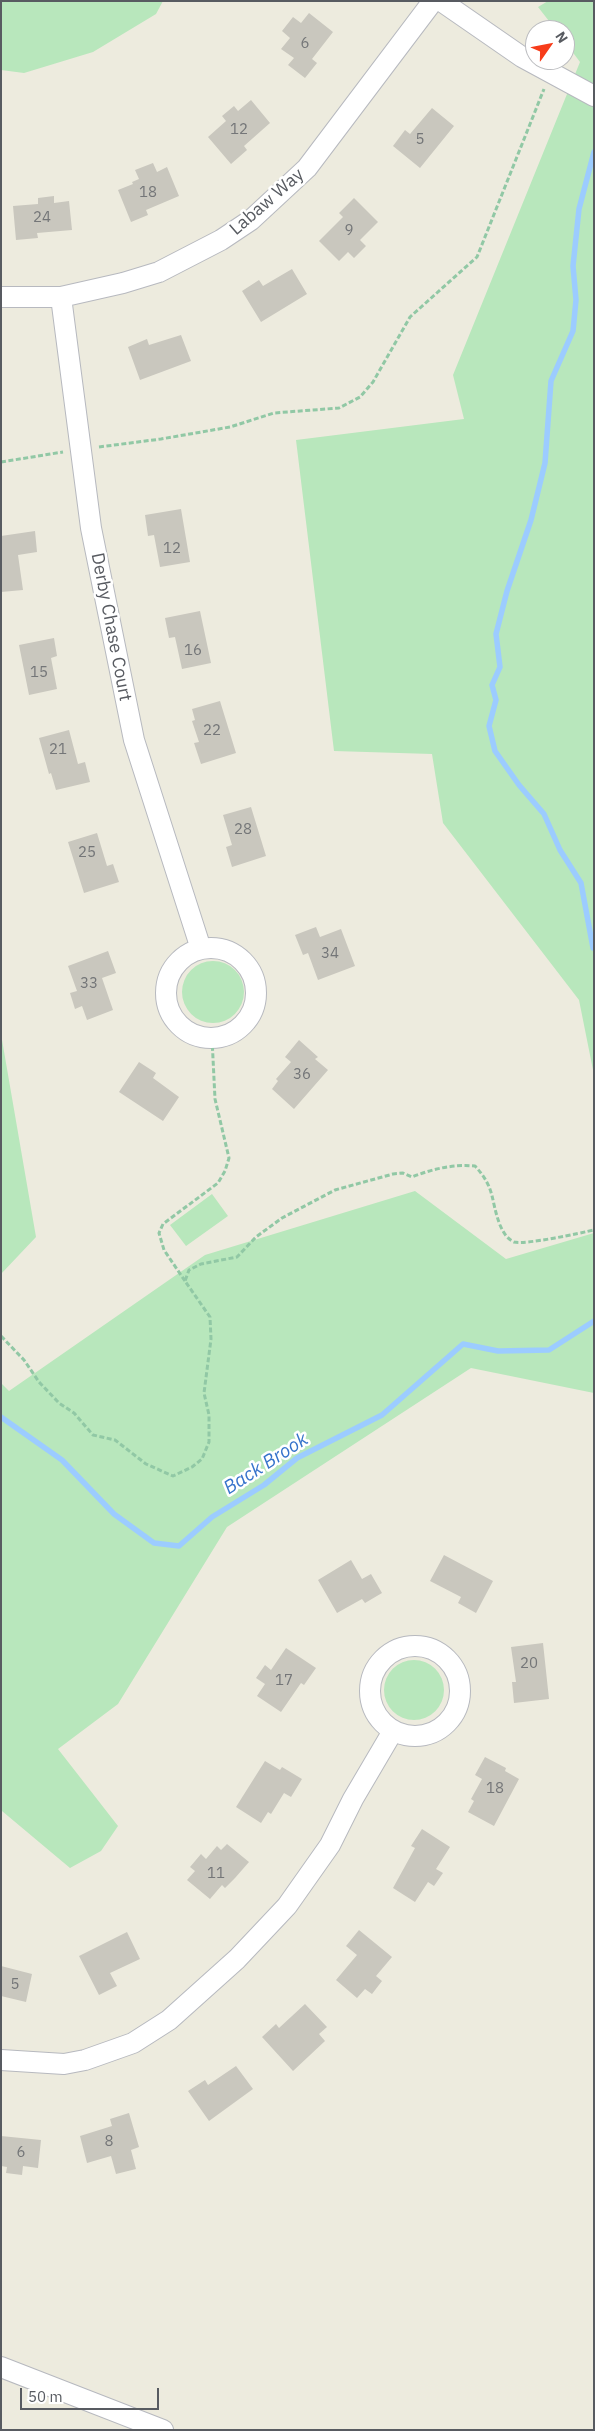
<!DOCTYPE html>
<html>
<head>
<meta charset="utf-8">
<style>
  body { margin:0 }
  #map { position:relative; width:595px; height:2431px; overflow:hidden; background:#edebde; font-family:"IBM Plex Sans",sans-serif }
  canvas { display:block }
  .frame { position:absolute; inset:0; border:2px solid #585b61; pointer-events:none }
  .north { position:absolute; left:525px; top:20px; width:50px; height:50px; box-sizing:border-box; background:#fff; border:1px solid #bcbdc0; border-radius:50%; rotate:57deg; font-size:14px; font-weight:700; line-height:20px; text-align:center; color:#585b61 }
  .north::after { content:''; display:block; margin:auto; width:18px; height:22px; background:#f73c1a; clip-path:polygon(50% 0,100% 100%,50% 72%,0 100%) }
  .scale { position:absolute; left:20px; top:2388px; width:139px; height:22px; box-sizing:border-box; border:2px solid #585b61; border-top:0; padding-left:6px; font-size:15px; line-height:18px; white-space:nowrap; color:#585b61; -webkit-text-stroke:4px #fff; paint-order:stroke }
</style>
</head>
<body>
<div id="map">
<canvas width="595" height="2431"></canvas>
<div class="frame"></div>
<div class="north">N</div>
<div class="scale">50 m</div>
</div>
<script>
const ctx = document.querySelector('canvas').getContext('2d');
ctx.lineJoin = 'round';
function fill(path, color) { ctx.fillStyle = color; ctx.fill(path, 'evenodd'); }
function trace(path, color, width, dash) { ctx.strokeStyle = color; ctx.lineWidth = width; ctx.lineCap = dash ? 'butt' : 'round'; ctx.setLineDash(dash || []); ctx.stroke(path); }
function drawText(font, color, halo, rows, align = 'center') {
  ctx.font = font + ' "IBM Plex Sans",sans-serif'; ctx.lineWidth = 5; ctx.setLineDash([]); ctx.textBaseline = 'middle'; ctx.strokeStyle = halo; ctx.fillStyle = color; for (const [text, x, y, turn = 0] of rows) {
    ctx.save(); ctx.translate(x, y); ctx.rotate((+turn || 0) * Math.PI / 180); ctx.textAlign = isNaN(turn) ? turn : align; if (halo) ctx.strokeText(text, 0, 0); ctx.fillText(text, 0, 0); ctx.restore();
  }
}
const green = new Path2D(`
  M 1,1 L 163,1 L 156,14 L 93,52 L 24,73 L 1,70 Z
  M 548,1 L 594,1 L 594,1075 L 579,1000 L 443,823 L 432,754 L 334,751 L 296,440 L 464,419 L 453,375 L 580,62 L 565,42 L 565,30 L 556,30 L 538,7 Z
  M182 992a31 31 0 1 1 62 0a31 31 0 1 1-62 0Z
  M 1,1034 L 36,1237 L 1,1274 Z
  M 415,1191 L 506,1259 L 594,1233 L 594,1393 L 471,1368 L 227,1527 L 118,1704 L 58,1749 L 118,1826 L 101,1851 L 70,1868 L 2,1811 L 1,1813 L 1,1383 L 9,1391 L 205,1255 Z
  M 212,1194 L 228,1216 L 186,1246 L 170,1225 Z
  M384 1690a30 30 0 1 1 60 0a30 30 0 1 1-60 0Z`);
const stream = new Path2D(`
  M 593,948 L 581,883 L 560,850 L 544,814 L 519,785 L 495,751 L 489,726 L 496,700 L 492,685 L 500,667 L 496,634 L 507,591 L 531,520 L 545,463 L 551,381 L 573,331 L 576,300 L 573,266 L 579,209 L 594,152
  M 1,1417 L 62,1460 L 114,1514 L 154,1543 L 179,1546 L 212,1517 L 264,1485 L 297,1458 L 382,1415 L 463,1344 L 498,1351 L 549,1350 L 594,1321`);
const building = new Path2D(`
  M 309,13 L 333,32 L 312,59 L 317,63 L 305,78 L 288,65 L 294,58 L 281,49 L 290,38 L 282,31 L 293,17 L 301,23 Z
  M 251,100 L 270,123 L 244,146 L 247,150 L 231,164 L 208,137 L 226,121 L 222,116 L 234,106 L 238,111 Z
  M 432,108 L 454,126 L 420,168 L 393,146 L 405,130 L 410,134 Z
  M 153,163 L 157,172 L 167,167 L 179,196 L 146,210 L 148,215 L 131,222 L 118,190 L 133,184 L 132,182 L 139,179 L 135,170 Z
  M 54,196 L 54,203 L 69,201 L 72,230 L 37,233 L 38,238 L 16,240 L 13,206 L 38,204 L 38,198 Z
  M 354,198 L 378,222 L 360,240 L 366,246 L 354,258 L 348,252 L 339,261 L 319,241 L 343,217 L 339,213 Z
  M 292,269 L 307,294 L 261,322 L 242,291 L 259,280 L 263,286 Z
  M 181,335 L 191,361 L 140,380 L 128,347 L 147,339 L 149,345 Z
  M 181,509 L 190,562 L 160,567 L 154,535 L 148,536 L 145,515 Z
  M 35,531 L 37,552 L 18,555 L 23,590 L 1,592 L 1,536 Z
  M 200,611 L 211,663 L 182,669 L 175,637 L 169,638 L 165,618 Z
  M 54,638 L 57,656 L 51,658 L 57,689 L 29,695 L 19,645 Z
  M 220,701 L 236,753 L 201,764 L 194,743 L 199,742 L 192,721 L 195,720 L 192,709 Z
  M 69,730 L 78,764 L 85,762 L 90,782 L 56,790 L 51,773 L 49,774 L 39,738 Z
  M 251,807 L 266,856 L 232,867 L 226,847 L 232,845 L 223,815 Z
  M 97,833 L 107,866 L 113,864 L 119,882 L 84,893 L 68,842 Z
  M 316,927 L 320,937 L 341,929 L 355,966 L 318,980 L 308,953 L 303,955 L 295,935 Z
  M 108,951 L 116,973 L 102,978 L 113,1010 L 87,1020 L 82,1006 L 75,1009 L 70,993 L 77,991 L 68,966 Z
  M 299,1040 L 318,1057 L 315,1059 L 328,1070 L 294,1109 L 272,1089 L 278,1081 L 276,1079 L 291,1062 L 285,1057 Z
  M 139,1062 L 156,1073 L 153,1078 L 179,1097 L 163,1121 L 119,1092 Z
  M 444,1555 L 493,1581 L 476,1613 L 458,1603 L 461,1597 L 430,1581 Z
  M 351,1560 L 362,1579 L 371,1574 L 382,1593 L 365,1603 L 362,1599 L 337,1613 L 318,1580 Z
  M 543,1643 L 549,1699 L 514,1703 L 512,1682 L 516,1682 L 511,1647 Z
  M 286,1648 L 316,1668 L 304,1685 L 301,1683 L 281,1712 L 257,1696 L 265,1684 L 256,1678 L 265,1665 L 271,1670 Z
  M 485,1757 L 506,1768 L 505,1771 L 519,1779 L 494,1826 L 468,1812 L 474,1801 L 471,1799 L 482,1779 L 475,1775 Z
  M 265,1761 L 280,1770 L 282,1767 L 302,1779 L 291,1797 L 284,1793 L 271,1814 L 268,1812 L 261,1823 L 236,1807 Z
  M 422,1829 L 450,1847 L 436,1869 L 443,1873 L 434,1886 L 428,1882 L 415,1902 L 393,1888 L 415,1848 L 411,1846 Z
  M 227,1844 L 249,1862 L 235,1878 L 225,1888 L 222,1885 L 210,1899 L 187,1880 L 195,1871 L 190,1867 L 201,1854 L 206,1859 L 217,1846 L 221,1850 Z
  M 359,1930 L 392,1957 L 376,1976 L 382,1981 L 372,1994 L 365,1989 L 357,1998 L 336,1980 L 357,1955 L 346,1946 Z
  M 127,1932 L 140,1959 L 110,1973 L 117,1986 L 99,1995 L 79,1956 Z
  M 1,1966 L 32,1974 L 26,2002 L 1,1996 Z
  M 305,2004 L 327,2027 L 319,2034 L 325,2041 L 293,2071 L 262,2037 L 276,2024 L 279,2028 Z
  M 236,2066 L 253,2089 L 209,2121 L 188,2091 L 205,2080 L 208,2085 Z
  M 129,2113 L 139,2147 L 131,2150 L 136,2169 L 116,2174 L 111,2156 L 87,2163 L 80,2136 L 112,2126 L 110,2119 Z
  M 1,2136 L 41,2140 L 38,2168 L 23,2166 L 22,2175 L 6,2173 L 7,2167 L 1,2166 Z`);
const path = new Path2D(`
  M 99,447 L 161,439 L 230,427 L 274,413 L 339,408 L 360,397 L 373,382 L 410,317 L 477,257 L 544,89
  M 1,462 L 63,452
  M 185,1281 L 164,1250 L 159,1233 L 163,1224 L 218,1183 L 225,1171 L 229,1158 L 215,1099 L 212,1038
  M 1,1336 L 24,1360 L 39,1382 L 59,1403 L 74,1413 L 93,1435 L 115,1440 L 146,1464 L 173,1476 L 192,1467 L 202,1459 L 209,1442 L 209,1415 L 204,1393 L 211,1339 L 210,1317 L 185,1281 L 189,1270 L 201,1264 L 237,1257 L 256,1237 L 282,1218 L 335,1190 L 393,1174 L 403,1173 L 412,1177 C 432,1169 453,1164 475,1166 C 496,1189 490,1199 500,1225 C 503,1232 507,1239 514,1242 C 526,1245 580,1233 594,1230`);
const minor = new Path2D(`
  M 441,1 L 522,57 L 594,96
  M 1,297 L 61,297 L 123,283 L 159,272 L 221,240 L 251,220 L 307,168 L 433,1
  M 61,297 L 91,528 L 134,740 L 201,949
  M166 993a45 45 0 1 1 90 0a45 45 0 1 1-90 0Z
  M370 1691a45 45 0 1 1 90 0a45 45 0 1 1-90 0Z
  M 1,2060 L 64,2064 L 85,2060 L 133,2043 L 169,2020 L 237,1959 L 287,1906 L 330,1845 L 353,1799 L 393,1731
  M 1,2367 L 163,2430`);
const numberNames = [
  ["6",305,44],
  ["12",239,130],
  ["5",420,140],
  ["18",148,193],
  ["24",42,218],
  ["9",349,231],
  ["12",172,549],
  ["16",193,651],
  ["15",39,673],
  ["22",212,731],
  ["21",58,750],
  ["28",243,830],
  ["25",87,853],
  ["34",330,954],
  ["33",89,984],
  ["36",302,1075],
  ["20",529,1664],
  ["17",284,1681],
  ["18",495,1789],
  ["11",216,1874],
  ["5",15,1985],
  ["8",109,2142],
  ["6",21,2153]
];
const streetNames = [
  ["Labaw Way",267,202,-41],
  ["Derby Chase Court",111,627,79]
];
const waterNames = [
  ["Back Brook",266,1464,-33]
];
fill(green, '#b8e7bc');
trace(stream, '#9cccff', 5.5);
fill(building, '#c9c7be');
trace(minor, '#b7b9bf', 22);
trace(path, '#91c8a5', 3, [5, 2.5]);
trace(minor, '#fff', 20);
drawText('15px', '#747678', null, numberNames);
drawText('18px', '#585b61', '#fff', streetNames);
drawText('italic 19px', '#3673cb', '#fff', waterNames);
</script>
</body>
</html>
